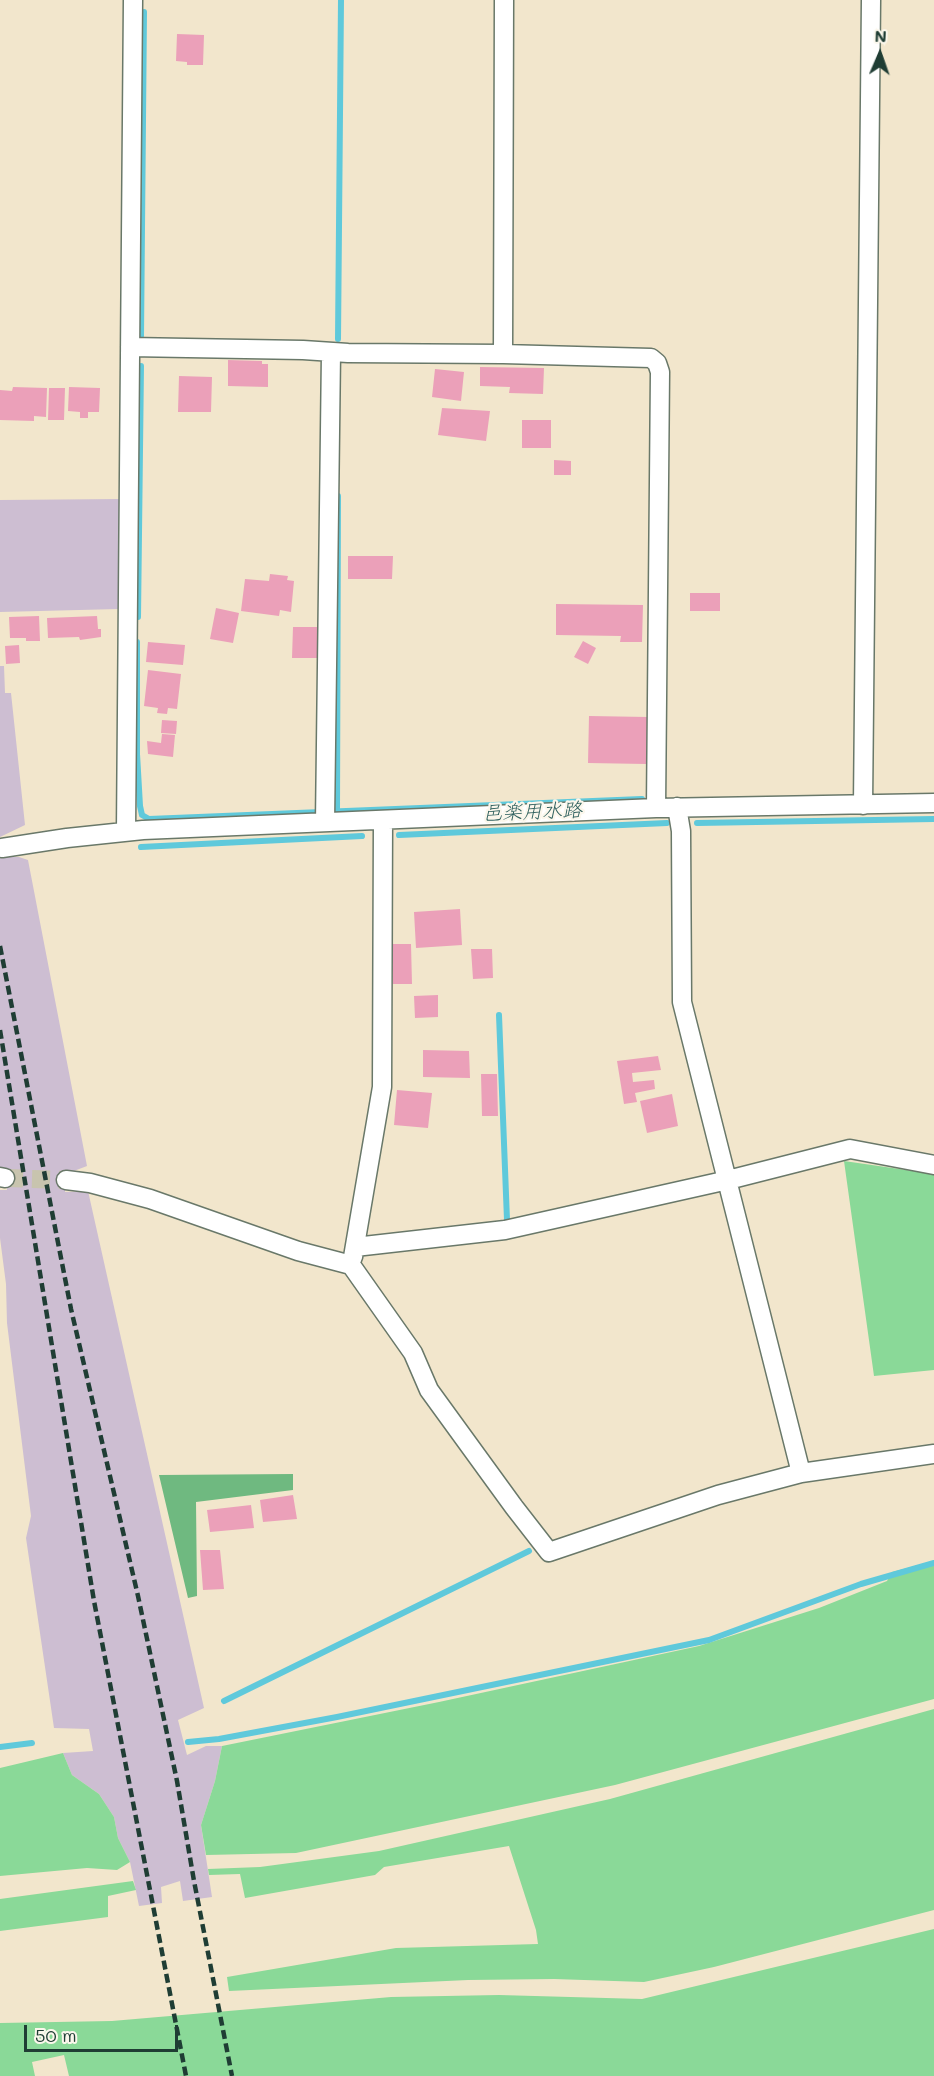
<!DOCTYPE html>
<html>
<head>
<meta charset="utf-8">
<style>
  body { margin:0 }
  #map { position:relative; width:934px; height:2076px; overflow:hidden; background:#f2e6cc; font-family:Mali,sans-serif }
  canvas { display:block }
  .north { position:absolute; left:850px; top:24px; width:60px; height:60px; -webkit-text-stroke:4px #fbf7ec; paint-order:stroke; rotate:2deg; font-size:16px; font-weight:700; line-height:24px; text-align:center; color:#1f3d34 }
  .north::after { content:''; display:block; margin:auto; width:21px; height:27px; background:#1f3d34; clip-path:polygon(50% 0,100% 100%,50% 72%,0 100%) }
  .scale { position:absolute; left:24px; top:2025px; width:154px; height:27px; box-sizing:border-box; border:3px solid #1f3d34; border-top:0; padding-left:8px; font-size:18px; line-height:21px; white-space:nowrap; color:#1f3d34; -webkit-text-stroke:4px #fbf7ec; paint-order:stroke }
</style>
</head>
<body>
<div id="map">
<canvas width="934" height="2076"></canvas>
<div class="north">N</div>
<div class="scale">50 m</div>
</div>
<script>
const ctx = document.querySelector('canvas').getContext('2d');
ctx.lineJoin = 'round';
function fill(path, color) { ctx.fillStyle = color; ctx.fill(path, 'evenodd'); }
function trace(path, color, width, dash) { ctx.strokeStyle = color; ctx.lineWidth = width; ctx.lineCap = dash ? 'butt' : 'round'; ctx.setLineDash(dash || []); ctx.stroke(path); }
function drawText(font, color, halo, rows, align = 'center') {
  ctx.font = font + ' Mali,"Klee One",sans-serif'; ctx.lineWidth = 4.5; ctx.setLineDash([]); ctx.textBaseline = 'middle'; ctx.strokeStyle = halo; ctx.fillStyle = color; for (const [text, x, y, turn = 0] of rows) {
    ctx.save(); ctx.translate(x, y); ctx.rotate((+turn || 0) * Math.PI / 180); ctx.textAlign = isNaN(turn) ? turn : align; if (halo) ctx.strokeText(text, 0, 0); ctx.fillText(text, 0, 0); ctx.restore();
  }
}
const industrial = new Path2D(`
  M 120,499 L 119,609 L 0,612 L 0,500 Z
  M 0,666 L 4,666 L 5,693 L 11,693 L 25,825 L 0,837 Z
  M 0,841 L 4,857 L 19,857 L 28,860 L 87,1166 L 66,1174 L 65,1192 L 88,1191 L 204,1708 L 178,1720 L 187,1755 L 206,1746 L 222,1746 L 215,1781 L 201,1825 L 212,1897 L 183,1901 L 180,1881 L 161,1887 L 162,1903 L 139,1906 L 130,1862 L 118,1838 L 114,1817 L 99,1794 L 72,1775 L 63,1753 L 93,1751 L 89,1729 L 54,1728 L 26,1538 L 31,1516 L 7,1323 L 6,1284 L 0,1238 L 0,1190 L 7,1190 L 3,1167 L 0,1167 Z`);
const green = new Path2D(`
  M 844,1161 L 934,1174 L 934,1370 L 874,1376 Z
  M 934,1561 L 934,1699 L 615,1785 L 296,1853 L 206,1855 L 201,1825 L 215,1781 L 222,1746 L 439,1702 L 699,1646 L 819,1608 L 887,1581 L 892,1572 Z
  M 934,1709 L 934,1910 L 714,1967 L 644,1982 L 554,1979 L 468,1980 L 229,1991 L 227,1977 L 396,1948 L 538,1944 L 536,1930 L 509,1846 L 384,1867 L 375,1875 L 245,1898 L 240,1874 L 209,1875 L 208,1869 L 260,1867 L 379,1851 L 610,1799 Z
  M 63,1753 L 72,1775 L 99,1794 L 114,1817 L 118,1838 L 130,1862 L 117,1870 L 87,1868 L 0,1876 L 0,1768 Z
  M 133,1881 L 136,1890 L 108,1896 L 108,1917 L 0,1931 L 0,1899 Z
  M 934,1929 L 934,2076 L 69,2076 L 64,2055 L 32,2062 L 35,2076 L 0,2076 L 0,2023 L 112,2021 L 391,1997 L 499,1995 L 642,1999 Z`);
const forest = new Path2D(`
  M 293,1474 L 293,1490 L 196,1502 L 197,1596 L 188,1598 L 159,1475 Z`);
const stream = new Path2D(`
  M 141,336 L 144,12
  M 338,339 L 341,0
  M 138,617 L 141,366
  M 137,642 L 137,754 L 140,806 L 142,815 L 149,819 L 642,799
  M 337,811 L 338,496
  M 697,823 L 934,819
  M 399,835 L 667,823
  M 141,847 L 362,836
  M 499,1015 L 507,1220
  M 224,1701 L 529,1551
  M 188,1742 L 219,1739 L 337,1717 L 709,1640 L 861,1584 L 934,1563
  M 0,1747 L 32,1743`);
const building = new Path2D(`
  M 177,34 L 204,35 L 203,65 L 187,65 L 187,62 L 176,61 Z
  M 228,360 L 262,361 L 262,364 L 268,364 L 268,387 L 228,386 Z
  M 480,367 L 544,368 L 543,394 L 509,393 L 510,387 L 480,386 Z
  M 435,369 L 464,372 L 461,401 L 432,397 Z
  M 179,376 L 212,377 L 211,412 L 178,412 Z
  M 13,387 L 47,388 L 46,417 L 34,416 L 34,421 L 0,420 L 0,390 L 12,391 Z
  M 69,387 L 100,388 L 99,412 L 88,412 L 88,418 L 80,418 L 80,412 L 68,411 Z
  M 49,388 L 65,388 L 64,420 L 48,420 Z
  M 442,408 L 490,411 L 486,441 L 438,435 Z
  M 522,420 L 551,420 L 551,448 L 522,448 Z
  M 554,460 L 571,461 L 571,475 L 554,475 Z
  M 348,556 L 393,556 L 392,579 L 348,579 Z
  M 270,574 L 288,576 L 287,580 L 294,581 L 291,612 L 280,610 L 279,616 L 241,611 L 245,579 L 269,581 Z
  M 690,593 L 720,593 L 720,611 L 690,611 Z
  M 556,604 L 643,605 L 642,642 L 620,642 L 621,636 L 556,635 Z
  M 216,608 L 239,613 L 233,643 L 210,639 Z
  M 39,616 L 40,641 L 26,641 L 26,638 L 10,638 L 9,617 Z
  M 97,616 L 98,629 L 101,629 L 101,637 L 80,640 L 79,637 L 48,638 L 47,618 Z
  M 293,627 L 318,627 L 317,658 L 292,658 Z
  M 583,641 L 596,648 L 588,664 L 574,657 Z
  M 148,642 L 185,645 L 183,665 L 146,662 Z
  M 19,645 L 20,663 L 6,664 L 5,646 Z
  M 148,670 L 181,674 L 177,709 L 168,708 L 167,714 L 157,713 L 158,708 L 144,706 Z
  M 589,716 L 648,717 L 646,764 L 588,763 Z
  M 162,720 L 177,721 L 176,734 L 161,733 Z
  M 162,734 L 175,735 L 173,757 L 148,754 L 147,741 L 161,743 Z
  M 460,909 L 462,945 L 416,948 L 414,912 Z
  M 392,944 L 411,944 L 412,984 L 393,984 Z
  M 471,949 L 492,949 L 493,978 L 473,979 Z
  M 438,995 L 438,1017 L 415,1018 L 414,996 Z
  M 423,1050 L 469,1051 L 470,1078 L 423,1077 Z
  M 658,1056 L 661,1070 L 632,1073 L 633,1082 L 654,1080 L 655,1089 L 635,1093 L 637,1102 L 624,1104 L 617,1061 Z
  M 481,1074 L 497,1074 L 498,1116 L 482,1116 Z
  M 397,1090 L 432,1093 L 428,1128 L 394,1125 Z
  M 672,1094 L 678,1126 L 647,1133 L 640,1101 Z
  M 293,1495 L 297,1519 L 263,1522 L 260,1500 Z
  M 251,1505 L 254,1528 L 210,1532 L 207,1510 Z
  M 200,1550 L 220,1550 L 224,1589 L 203,1590 Z`);
const streetTunnel = new Path2D(`
  M 5,1178 L 66,1180`);
const street = new Path2D(`
  M 130,347 L 303,350 L 348,353 L 503,354 L 651,358 L 657,363 L 660,372 L 656,808
  M 503,354 L 504,0
  M 863,805 L 871,0
  M 677,807 L 681,831 L 682,1002 L 801,1473
  M 325,822 L 331,353
  M 126,831 L 133,0
  M 2,848 L 67,838 L 143,830 L 656,808 L 934,803
  M 0,1177 L 5,1178
  M 66,1180 L 90,1183 L 150,1199 L 298,1251 L 351,1265 L 413,1353 L 429,1390 L 514,1507 L 549,1552 L 718,1495 L 801,1473 L 934,1454
  M 355,1247 L 505,1230 L 728,1180 L 850,1149 L 934,1165
  M 353,1257 L 382,1087 L 383,820`);
const rail = new Path2D(`
  M 0,946 L 71,1309 L 138,1596 L 177,1781 L 194,1881 L 232,2076
  M 0,1030 L 94,1601 L 186,2076`);
const waterNames = [
  ["邑楽用水路",532,812,-2]
];
fill(industrial, '#cdbed2');
fill(green, '#8ad998');
fill(forest, '#6fb980');
trace(stream, '#5fc9db', 6);
fill(building, '#eba0b9');
trace(streetTunnel, '#c8c4ae', 18, [18, 9]);
trace(street, '#697869', 21);
trace(street, '#fff', 18);
trace(rail, '#1f3d34', 4.5, [9, 4.5]);
drawText('italic 20px', '#2f605e', '#fbf7ec', waterNames);
</script>
</body>
</html>
